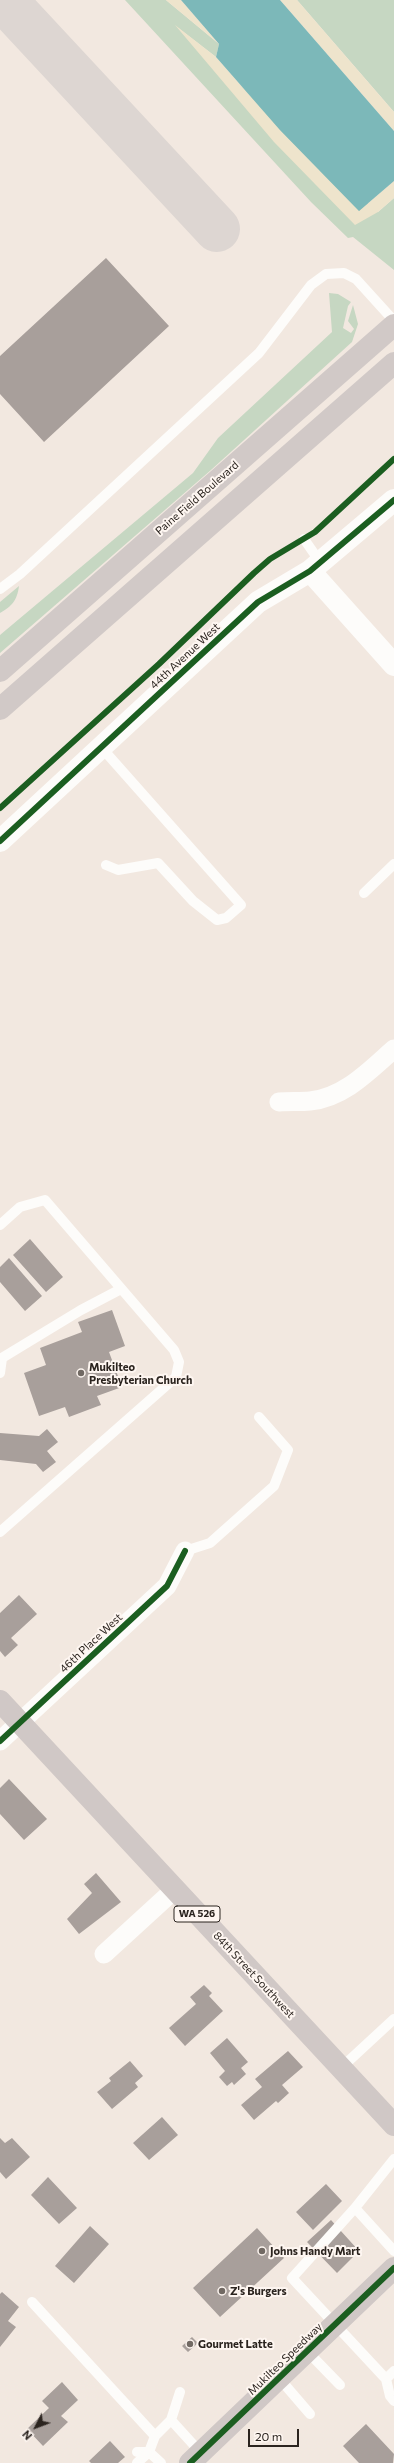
<!DOCTYPE html>
<html>
<head>
<meta charset="utf-8">
<style>
  body { margin:0 }
  #map { position:relative; width:394px; height:2463px; overflow:hidden; background:#f2e8e0; font-family:Commissioner,sans-serif }
  canvas { display:block }
  .north { position:absolute; left:16px; top:2407px; width:40px; height:40px; -webkit-text-stroke:3px #fef6f1; paint-order:stroke; rotate:228deg; font-size:11px; font-weight:700; line-height:16px; text-align:center; color:#2b241f }
  .north::after { content:''; display:block; margin:auto; width:14px; height:18px; background:#2b241f; clip-path:polygon(50% 0,100% 100%,50% 72%,0 100%) }
  .scale { position:absolute; left:248px; top:2429px; width:51px; height:18px; box-sizing:border-box; border:2px solid #2b241f; border-top:0; padding-left:5px; font-size:12px; line-height:14px; white-space:nowrap; color:#2b241f; -webkit-text-stroke:3px #fef6f1; paint-order:stroke }
</style>
</head>
<body>
<div id="map">
<canvas width="394" height="2463"></canvas>
<div class="north">N</div>
<div class="scale">20 m</div>
</div>
<script>
const ctx = document.querySelector('canvas').getContext('2d');
ctx.lineJoin = 'round';
function fill(path, color) { ctx.fillStyle = color; ctx.fill(path, 'evenodd'); }
function trace(path, color, width, dash) { ctx.strokeStyle = color; ctx.lineWidth = width; ctx.lineCap = dash ? 'butt' : 'round'; ctx.setLineDash(dash || []); ctx.stroke(path); }
function drawText(font, color, halo, rows, align = 'center') {
  ctx.font = font + ' Commissioner,sans-serif'; ctx.lineWidth = 4; ctx.setLineDash([]); ctx.textBaseline = 'middle'; ctx.strokeStyle = halo; ctx.fillStyle = color; for (const [text, x, y, turn = 0] of rows) {
    ctx.save(); ctx.translate(x, y); ctx.rotate((+turn || 0) * Math.PI / 180); ctx.textAlign = isNaN(turn) ? turn : align; if (halo) ctx.strokeText(text, 0, 0); ctx.fillText(text, 0, 0); ctx.restore();
  }
}
const green = new Path2D(`
  M 125,0 L 166,0 L 219,44 L 216,57 L 177,27 L 378,212 L 394,198 L 394,270 L 353,237 L 348,238 L 311,202 Z
  M 297,0 L 394,0 L 394,112 Z
  M 329,293 L 338,294 L 351,302 L 348,306 L 343,328 L 351,333 L 354,329 L 348,321 L 353,305 L 358,324 L 352,342 L 211,470 L 0,653 L 0,635 L 193,473 L 218,438 L 332,332 Z
  M 19,586 C 17,601 12,606 0,613 L 0,602 Z`);
const sand = new Path2D(`
  M 166,0 L 181,0 L 219,44 L 167,1 Z
  M 280,0 L 297,0 L 394,112 L 394,131 Z
  M 175,25 L 216,57 L 280,130 L 359,211 L 394,181 L 394,198 L 378,212 L 355,225 L 274,142 Z`);
const water = new Path2D(`
  M 181,0 L 280,0 L 394,131 L 394,181 L 359,211 L 280,130 L 216,57 L 219,44 Z`);
const taxiway = new Path2D(`
  M 4,0 L 217,229`);
const building = new Path2D(`
  M 106,258 L 169,326 L 44,442 L 0,394 L 0,356 Z
  M 30,1239 L 63,1277 L 46,1292 L 13,1255 Z
  M 9,1258 L 42,1296 L 25,1311 L 0,1282 L 0,1267 Z
  M 112,1310 L 125,1346 L 109,1352 L 122,1387 L 97,1396 L 101,1405 L 69,1417 L 65,1407 L 39,1416 L 24,1373 L 46,1365 L 40,1348 L 82,1332 L 78,1322 Z
  M 47,1429 L 58,1442 L 47,1451 L 56,1462 L 43,1472 L 36,1464 L 0,1460 L 0,1433 L 39,1436 Z
  M 19,1595 L 37,1614 L 11,1638 L 18,1645 L 5,1657 L 0,1651 L 0,1613 Z
  M 9,1779 L 47,1819 L 24,1840 L 0,1814 L 0,1788 Z
  M 96,1873 L 121,1902 L 79,1934 L 67,1919 L 92,1893 L 84,1884 Z
  M 204,1985 L 212,1993 L 209,1996 L 223,2011 L 185,2046 L 169,2028 L 196,2004 L 190,1997 Z
  M 227,2038 L 248,2062 L 241,2068 L 246,2074 L 234,2085 L 232,2082 L 227,2086 L 219,2077 L 225,2071 L 210,2053 Z
  M 288,2051 L 303,2067 L 282,2085 L 289,2093 L 278,2103 L 276,2101 L 254,2120 L 241,2105 L 262,2087 L 255,2079 Z
  M 130,2061 L 143,2076 L 135,2083 L 138,2087 L 112,2109 L 97,2092 L 111,2081 L 109,2078 Z
  M 162,2117 L 178,2135 L 149,2160 L 133,2143 Z
  M 0,2138 L 5,2143 L 12,2138 L 30,2157 L 6,2179 L 0,2172 Z
  M 48,2177 L 77,2208 L 59,2224 L 31,2195 Z
  M 326,2184 L 342,2201 L 313,2230 L 296,2212 Z
  M 331,2220 L 359,2251 L 337,2273 L 307,2242 Z
  M 90,2226 L 109,2244 L 74,2283 L 55,2266 Z
  M 257,2228 L 284,2258 L 220,2317 L 193,2288 Z
  M 2,2292 L 19,2307 L 8,2321 L 16,2327 L 0,2347 L 0,2294 Z
  M 192,2337 L 198,2343 L 188,2352 L 182,2346 Z
  M 62,2382 L 78,2400 L 61,2416 L 68,2422 L 43,2446 L 27,2429 L 49,2408 L 42,2401 Z
  M 366,2424 L 394,2454 L 393,2463 L 359,2463 L 343,2446 Z
  M 110,2441 L 125,2457 L 118,2463 L 91,2463 L 89,2461 Z`);
const service = new Path2D(`
  M 304,539 L 320,562
  M 0,589 L 20,574 L 259,353 L 311,285 L 326,274 L 344,273 L 356,279 L 394,321
  M 101,747 L 241,905 L 226,918 L 217,920 L 193,901 L 158,863 L 118,870 L 106,865
  M 364,893 L 394,864
  M 0,1225 L 20,1207 L 45,1200 L 174,1350 L 179,1362 L 176,1377 L 0,1532
  M 0,1373 L 2,1358 L 81,1310 L 121,1289
  M 185,1551 L 210,1543 L 274,1486 L 288,1450 L 259,1417
  M 341,2068 L 394,2019
  M 394,2159 L 355,2208 L 394,2251
  M 355,2208 L 292,2278 L 386,2379 L 394,2371
  M 32,2302 L 155,2436 L 171,2420 L 201,2453
  M 307,2351 L 340,2385
  M 279,2378 L 310,2414
  M 386,2379 L 390,2396 L 394,2401
  M 171,2420 L 180,2392
  M 137,2452 L 149,2452 L 155,2436
  M 137,2463 L 149,2452 L 161,2463`);
const minor = new Path2D(`
  M 279,1102 C 289,1101 300,1102 310,1101 C 344,1098 370,1070 394,1049
  M 0,1741 L 167,1586 L 185,1551
  M 104,1954 L 174,1890`);
const tertiary = new Path2D(`
  M 310,571 L 394,665
  M 0,841 L 258,602 L 310,571 L 394,500`);
const primary = new Path2D(`
  M 0,1701 L 394,2125
  M 190,2463 L 394,2268`);
const trunk = new Path2D(`
  M 0,671 L 394,325
  M 0,709 L 394,363`);
const cycleway = new Path2D(`
  M 0,808 L 159,664 L 254,573 L 270,559 L 315,532 L 394,459
  M 0,841 L 258,602 L 310,571 L 394,500
  M 0,1741 L 167,1586 L 185,1551
  M 190,2463 L 394,2268`);
const markers = [
  [81,1373,4,"#716963"],
  [262,2251,4,"#716963"],
  [222,2291,4,"#716963"],
  [190,2344,4,"#716963"]
];
const shields = [
  [197,1914,46]
];
const shieldNames = [
  ["WA 526",197,1914]
];
const streetNames = [
  ["Paine Field Boulevard",197,498,-41],
  ["44th Avenue West",185,656,-43],
  ["46th Place West",91,1643,-43],
  ["84th Street Southwest",254,1975,47],
  ["Mukilteo Speedway",285,2359,-44]
];
const poiNames = [
  ["Mukilteo",89,1367],
  ["Presbyterian Church",89,1380],
  ["Johns Handy Mart",270,2251],
  ["Z's Burgers",230,2291],
  ["Gourmet Latte",198,2344]
];
fill(green, '#c6d7c2');
fill(sand, '#eee4cc');
fill(water, '#7cb8b9');
trace(taxiway, '#ddd6d2', 46);
fill(building, '#a89f9b');
trace(service, '#fdfcfa', 10);
trace(minor, '#fdfcfa', 19);
trace(tertiary, '#fdfcfa', 22);
trace(primary, '#d0c8c6', 22);
trace(trunk, '#d1c9c7', 22);
trace(cycleway, '#1b5e20', 6);
for (const [x, y, r, color] of markers) { const dot = new Path2D(); dot.arc(x, y, r, 0, 2 * Math.PI); ctx.fillStyle = color; ctx.fill(dot); trace(dot, '#fef6f1', 1.5); }
for (const [x, y, w] of shields) { const box = new Path2D(); box.roundRect(x - w / 2, y - 8, w, 16, 3); ctx.fillStyle = '#fef6f1'; ctx.fill(box); trace(box, '#2b241f', 1); }
drawText('bold 10px', '#2b241f', null, shieldNames);
drawText('11px', '#2b241f', '#fef6f1', streetNames);
drawText('bold 11px', '#2b241f', '#fef6f1', poiNames, 'left');
</script>
</body>
</html>
